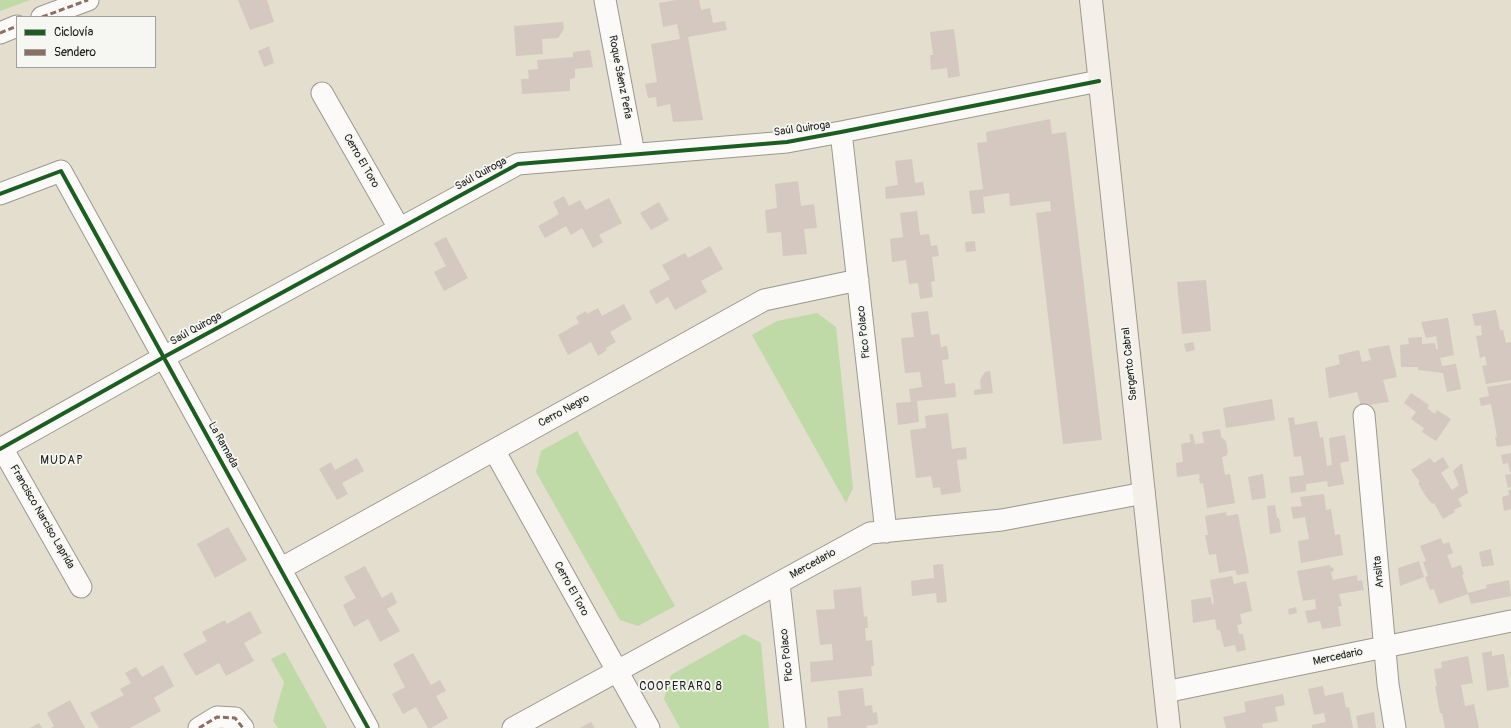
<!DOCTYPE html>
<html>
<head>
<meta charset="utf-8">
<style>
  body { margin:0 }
  #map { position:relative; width:1511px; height:728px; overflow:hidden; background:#e3decd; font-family:Pangolin,sans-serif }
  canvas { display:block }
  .legend { position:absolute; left:16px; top:16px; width:140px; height:52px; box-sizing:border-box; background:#f6f6f2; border:1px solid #9f9f9c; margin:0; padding:5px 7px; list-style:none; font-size:12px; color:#1c1c1c }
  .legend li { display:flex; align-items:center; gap:8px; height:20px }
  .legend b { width:20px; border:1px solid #9f9f9c }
</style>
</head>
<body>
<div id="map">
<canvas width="1511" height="728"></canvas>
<ul class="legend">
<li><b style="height:5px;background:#1b5e20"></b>Ciclovía</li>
<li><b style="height:5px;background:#8d6e63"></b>Sendero</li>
</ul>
</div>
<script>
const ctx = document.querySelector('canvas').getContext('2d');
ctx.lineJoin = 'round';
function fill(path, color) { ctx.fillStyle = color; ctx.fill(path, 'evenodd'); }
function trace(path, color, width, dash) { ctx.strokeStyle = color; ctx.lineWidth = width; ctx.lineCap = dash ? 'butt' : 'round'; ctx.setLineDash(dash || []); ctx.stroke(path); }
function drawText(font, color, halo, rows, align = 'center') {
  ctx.font = font + ' Pangolin,sans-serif'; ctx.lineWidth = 3.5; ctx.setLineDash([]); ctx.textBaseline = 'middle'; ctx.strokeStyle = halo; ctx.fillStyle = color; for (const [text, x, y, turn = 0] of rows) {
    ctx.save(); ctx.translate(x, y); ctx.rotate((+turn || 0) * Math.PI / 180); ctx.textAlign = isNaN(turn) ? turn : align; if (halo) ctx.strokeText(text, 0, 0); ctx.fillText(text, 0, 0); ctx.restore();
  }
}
const green = new Path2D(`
  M 0,0 L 30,0 L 0,11 Z
  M 817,313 L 836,327 L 853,488 L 846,503 L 752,335 L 777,321 Z
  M 577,431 L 675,606 L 638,626 L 620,620 L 536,472 L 541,451 Z
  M 744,634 L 761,643 L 769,728 L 680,728 L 664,699 L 671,675 Z
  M 285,652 L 327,728 L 278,728 L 273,721 L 284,682 L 271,659 Z`);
const building = new Path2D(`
  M 238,0 L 267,0 L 274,22 L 250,30 Z
  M 676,0 L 699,0 L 701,10 L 710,8 L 713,23 L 725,21 L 727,30 L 688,37 L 703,120 L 673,122 L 670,104 L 657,107 L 656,97 L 648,98 L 645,84 L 657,82 L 651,44 L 680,39 L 677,24 L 663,27 L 659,3 Z
  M 563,22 L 564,29 L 558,38 L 542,39 L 543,54 L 516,56 L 514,26 Z
  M 954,29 L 960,76 L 948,78 L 947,68 L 931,70 L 930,55 L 933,55 L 930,32 Z
  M 269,46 L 274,63 L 264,67 L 258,51 Z
  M 590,50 L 593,67 L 575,69 L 575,78 L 570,79 L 570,91 L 522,94 L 521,79 L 529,79 L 528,70 L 538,69 L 537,60 L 573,57 L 573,52 Z
  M 1050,119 L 1052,134 L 1066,132 L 1102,440 L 1063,444 L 1036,213 L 1051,211 L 1050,201 L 1010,206 L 1009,193 L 983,197 L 985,213 L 972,214 L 969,191 L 983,189 L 977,143 L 987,142 L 986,132 Z
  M 912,159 L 915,183 L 923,182 L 925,195 L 886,199 L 885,187 L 898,185 L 895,161 Z
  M 798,181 L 801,206 L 814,204 L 817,228 L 804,229 L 807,254 L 783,256 L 781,232 L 767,233 L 765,210 L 777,208 L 775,184 Z
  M 564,196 L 569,206 L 580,200 L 586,210 L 609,198 L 622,223 L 599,235 L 603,242 L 593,248 L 582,228 L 571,235 L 566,226 L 545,238 L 538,226 L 559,214 L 553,202 Z
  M 659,202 L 669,220 L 651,230 L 640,213 Z
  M 917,211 L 920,235 L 929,234 L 931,246 L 937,245 L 939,256 L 932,257 L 935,281 L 931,282 L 933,297 L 920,299 L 918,283 L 909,284 L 906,260 L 892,262 L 890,239 L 903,237 L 900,213 Z
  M 446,237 L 468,278 L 444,291 L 434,272 L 446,266 L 434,243 Z
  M 975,241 L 976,251 L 966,252 L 965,242 Z
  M 710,246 L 723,269 L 701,281 L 707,292 L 675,310 L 668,297 L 656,304 L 649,291 L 670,279 L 662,265 L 685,253 L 688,258 Z
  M 1206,280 L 1211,331 L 1182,334 L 1177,282 Z
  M 624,304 L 632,319 L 610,332 L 616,342 L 606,348 L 607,350 L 598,356 L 591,342 L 568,355 L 558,335 L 579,323 L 576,317 L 586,311 L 587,314 L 598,308 L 602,316 Z
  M 1496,310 L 1500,330 L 1503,330 L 1506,343 L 1511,342 L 1511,380 L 1486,384 L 1482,366 L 1487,365 L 1485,356 L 1480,358 L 1476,336 L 1482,335 L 1481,325 L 1475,326 L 1472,314 Z
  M 928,311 L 931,335 L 939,334 L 941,347 L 947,346 L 949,359 L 942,360 L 945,384 L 955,383 L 956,397 L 917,401 L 919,422 L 898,425 L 896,403 L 911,402 L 909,389 L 922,387 L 920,372 L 905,373 L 901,338 L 914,337 L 911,313 Z
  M 1448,318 L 1454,355 L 1440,358 L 1442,366 L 1456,364 L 1461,389 L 1447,392 L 1443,373 L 1418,370 L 1418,367 L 1401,367 L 1400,345 L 1409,344 L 1408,338 L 1422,337 L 1422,344 L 1435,343 L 1436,349 L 1438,349 L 1436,336 L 1426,338 L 1421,322 Z
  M 1193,342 L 1195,350 L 1186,352 L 1184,344 Z
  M 1389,345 L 1397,377 L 1383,380 L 1389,402 L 1361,406 L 1357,392 L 1329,398 L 1325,368 L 1340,364 L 1338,355 L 1359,350 L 1362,362 L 1371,360 L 1368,349 Z
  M 990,371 L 993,393 L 974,395 L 974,390 L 981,389 L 980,380 L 985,372 Z
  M 1511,383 L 1511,445 L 1497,447 L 1495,437 L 1497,437 L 1491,404 L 1481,406 L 1479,398 L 1489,396 L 1487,387 Z
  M 1411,393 L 1429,405 L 1427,408 L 1435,414 L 1437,410 L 1451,419 L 1436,441 L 1422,432 L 1424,428 L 1411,419 L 1416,412 L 1404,403 Z
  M 1272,399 L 1275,420 L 1226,428 L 1223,408 Z
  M 948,413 L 952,449 L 966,447 L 967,459 L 957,460 L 961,492 L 941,495 L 940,487 L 933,488 L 931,476 L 916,478 L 910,430 L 926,428 L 925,416 Z
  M 1294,417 L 1295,425 L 1317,421 L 1320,438 L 1323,437 L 1327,466 L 1332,465 L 1329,438 L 1345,435 L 1349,461 L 1340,463 L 1344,484 L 1328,487 L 1327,481 L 1306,484 L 1306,491 L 1291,493 L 1289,477 L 1304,475 L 1301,456 L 1294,457 L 1288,418 Z
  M 1220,429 L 1221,437 L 1226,441 L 1228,453 L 1226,456 L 1222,457 L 1225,475 L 1230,474 L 1235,503 L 1207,508 L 1203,483 L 1200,484 L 1199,478 L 1200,478 L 1199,474 L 1177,477 L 1176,463 L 1183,462 L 1181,444 L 1191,442 L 1189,434 L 1193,434 L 1195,444 L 1204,443 L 1202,432 Z
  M 1511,453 L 1511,472 L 1510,472 L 1508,463 L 1503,464 L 1501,455 Z
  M 1443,457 L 1449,467 L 1441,473 L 1452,490 L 1459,485 L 1453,471 L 1462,463 L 1468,493 L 1458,499 L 1462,506 L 1454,510 L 1455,512 L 1443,519 L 1434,503 L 1432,504 L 1425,495 L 1418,483 L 1420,482 L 1411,470 L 1430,458 L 1434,463 Z
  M 357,458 L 364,471 L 342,483 L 348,494 L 337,500 L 319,469 L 331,462 L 335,470 Z
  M 1263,474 L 1266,498 L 1252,500 L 1248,477 Z
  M 1511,474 L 1511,487 L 1508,488 L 1505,475 Z
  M 1508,490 L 1511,490 L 1511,509 L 1504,511 L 1502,497 L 1509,495 Z
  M 1324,494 L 1326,510 L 1331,509 L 1335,535 L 1340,534 L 1343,555 L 1301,563 L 1298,541 L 1309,539 L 1305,517 L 1293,519 L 1291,507 L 1302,506 L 1300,497 Z
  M 1275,505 L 1277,518 L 1279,518 L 1281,532 L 1270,534 L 1267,506 Z
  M 1226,512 L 1227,516 L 1238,514 L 1249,573 L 1237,575 L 1235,570 L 1219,573 L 1216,554 L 1209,555 L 1205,535 L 1208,535 L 1205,516 Z
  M 228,527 L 247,560 L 215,578 L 197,544 Z
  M 1441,538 L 1443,544 L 1449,542 L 1453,553 L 1447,555 L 1452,568 L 1461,565 L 1464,574 L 1462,575 L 1468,593 L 1487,588 L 1486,585 L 1509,580 L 1511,596 L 1471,604 L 1468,594 L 1439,604 L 1434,589 L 1430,590 L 1425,577 L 1428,576 L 1423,562 L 1426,561 L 1420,546 Z
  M 1491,549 L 1494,565 L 1482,567 L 1479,552 Z
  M 1419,561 L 1424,577 L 1400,586 L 1398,568 Z
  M 943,564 L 947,602 L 937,603 L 936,593 L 912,596 L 911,581 L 934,578 L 933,565 Z
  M 1330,565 L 1331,568 L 1333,567 L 1334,571 L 1331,572 L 1333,580 L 1357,575 L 1358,581 L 1362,580 L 1364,590 L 1339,594 L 1342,606 L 1338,607 L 1341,626 L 1322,629 L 1320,621 L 1308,623 L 1305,611 L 1316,609 L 1315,599 L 1303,601 L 1297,571 Z
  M 365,566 L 382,598 L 392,592 L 397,603 L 387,609 L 400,631 L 380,642 L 368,619 L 354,627 L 343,605 L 356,598 L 344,577 Z
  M 1232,576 L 1234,584 L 1246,581 L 1252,611 L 1240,614 L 1242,624 L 1237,625 L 1239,634 L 1243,634 L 1246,650 L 1237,652 L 1235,645 L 1224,647 L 1220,630 L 1217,630 L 1215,619 L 1193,623 L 1191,600 L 1211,597 L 1212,604 L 1214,603 L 1210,580 Z
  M 861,587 L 864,617 L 867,616 L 868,628 L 865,628 L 866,641 L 872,640 L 874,666 L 871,666 L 872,676 L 811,682 L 810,662 L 833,660 L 832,644 L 820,645 L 816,610 L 835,609 L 833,590 Z
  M 1296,607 L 1297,613 L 1289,615 L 1288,609 Z
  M 250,611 L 262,633 L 244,643 L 254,661 L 226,676 L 219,663 L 196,676 L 183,654 L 207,641 L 202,632 L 225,620 L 227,624 Z
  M 1492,651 L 1492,656 L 1504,654 L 1509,687 L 1487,691 L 1482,653 Z
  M 413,653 L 431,685 L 440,680 L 446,691 L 436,696 L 448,718 L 431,728 L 428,728 L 416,707 L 403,714 L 392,694 L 405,687 L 393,664 Z
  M 1468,656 L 1473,683 L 1461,685 L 1465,706 L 1474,704 L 1479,728 L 1445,728 L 1442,713 L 1440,713 L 1435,686 L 1437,686 L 1434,669 L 1442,668 L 1441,662 Z
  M 163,665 L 174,686 L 154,698 L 161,711 L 130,728 L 99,728 L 90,713 L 124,695 L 120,689 L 131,683 L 125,673 L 136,667 L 142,677 Z
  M 1323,686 L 1325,696 L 1343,692 L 1346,708 L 1349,707 L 1353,728 L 1312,728 L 1312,725 L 1326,722 L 1324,713 L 1314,715 L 1308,689 Z
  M 863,688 L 865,706 L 872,705 L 873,713 L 877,712 L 878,724 L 866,726 L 867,728 L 828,728 L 827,717 L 841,716 L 838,691 Z
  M 1283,694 L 1285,705 L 1275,707 L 1278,721 L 1262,724 L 1263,728 L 1226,728 L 1223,717 L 1246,712 L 1244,702 Z
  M 70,700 L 85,728 L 51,728 L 54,726 L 47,713 Z
  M 1374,712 L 1376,728 L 1358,728 L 1356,716 Z
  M 591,722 L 595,728 L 580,728 Z
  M 39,723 L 42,728 L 30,728 Z`);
const street = new Path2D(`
  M 605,0 L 634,154
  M 42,17 L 88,0
  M 0,33 L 17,26
  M 322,93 L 399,228
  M 841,132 L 886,532
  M 0,194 L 61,171 L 368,728
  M 1364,415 L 1388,684 L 1395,728
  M 2,448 L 81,587
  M 0,449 L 164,357 L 518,164 L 787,142 L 841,132 L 1099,81
  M 494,450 L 649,728
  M 280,569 L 764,300 L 858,280
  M 779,583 L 795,728
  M 1165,692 L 1511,621
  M 199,728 L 217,717 L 235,718 L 243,728
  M 513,728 L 870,533 L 1002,520 L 1144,493`);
const secondary = new Path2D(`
  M 1091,0 L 1169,728`);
const quiet = new Path2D(`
  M 42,17 L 88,0
  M 0,33 L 17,26
  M 199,728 L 217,717 L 235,718 L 243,728`);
const cycleway = new Path2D(`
  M 0,194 L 61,171 L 368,728
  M 0,449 L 164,357 L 518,164 L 787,142 L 841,132 L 1099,81`);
const streetNames = [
  ["Roque Sáenz Peña",620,77,79],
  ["Saúl Quiroga",802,129,-8],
  ["Cerro El Toro",361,161,60],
  ["Saúl Quiroga",481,174,-29],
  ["Saúl Quiroga",196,329,-29],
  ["Pico Polaco",864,332,-96],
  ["Sargento Cabral",1130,364,-96],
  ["Cerro Negro",564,411,-29],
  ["La Ramada",223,445,61],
  ["Francisco Narciso Laprida",42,517,60],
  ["Mercedario",813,564,-29],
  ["Ansilta",1379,572,-95],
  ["Cerro El Toro",571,589,61],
  ["Pico Polaco",787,655,-96],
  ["Mercedario",1338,657,-12]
];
const neighbourhoodNames = [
  ["MUDAP",62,461],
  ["COOPERARQ 8",681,687]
];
fill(green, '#bfdaa6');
fill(building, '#d5c8c0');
trace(street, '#9b988e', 23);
trace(secondary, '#9b988e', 24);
trace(street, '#fbfaf8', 21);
trace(secondary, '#f4f0e9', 22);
trace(quiet, '#8d6e63', 3, [6, 3]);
trace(cycleway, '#1b5e20', 4);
drawText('11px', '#1c1c1c', '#f6f6f2', streetNames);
ctx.letterSpacing = '1px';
drawText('12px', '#1c1c1c', '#f6f6f2', neighbourhoodNames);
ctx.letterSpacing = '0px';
</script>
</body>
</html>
